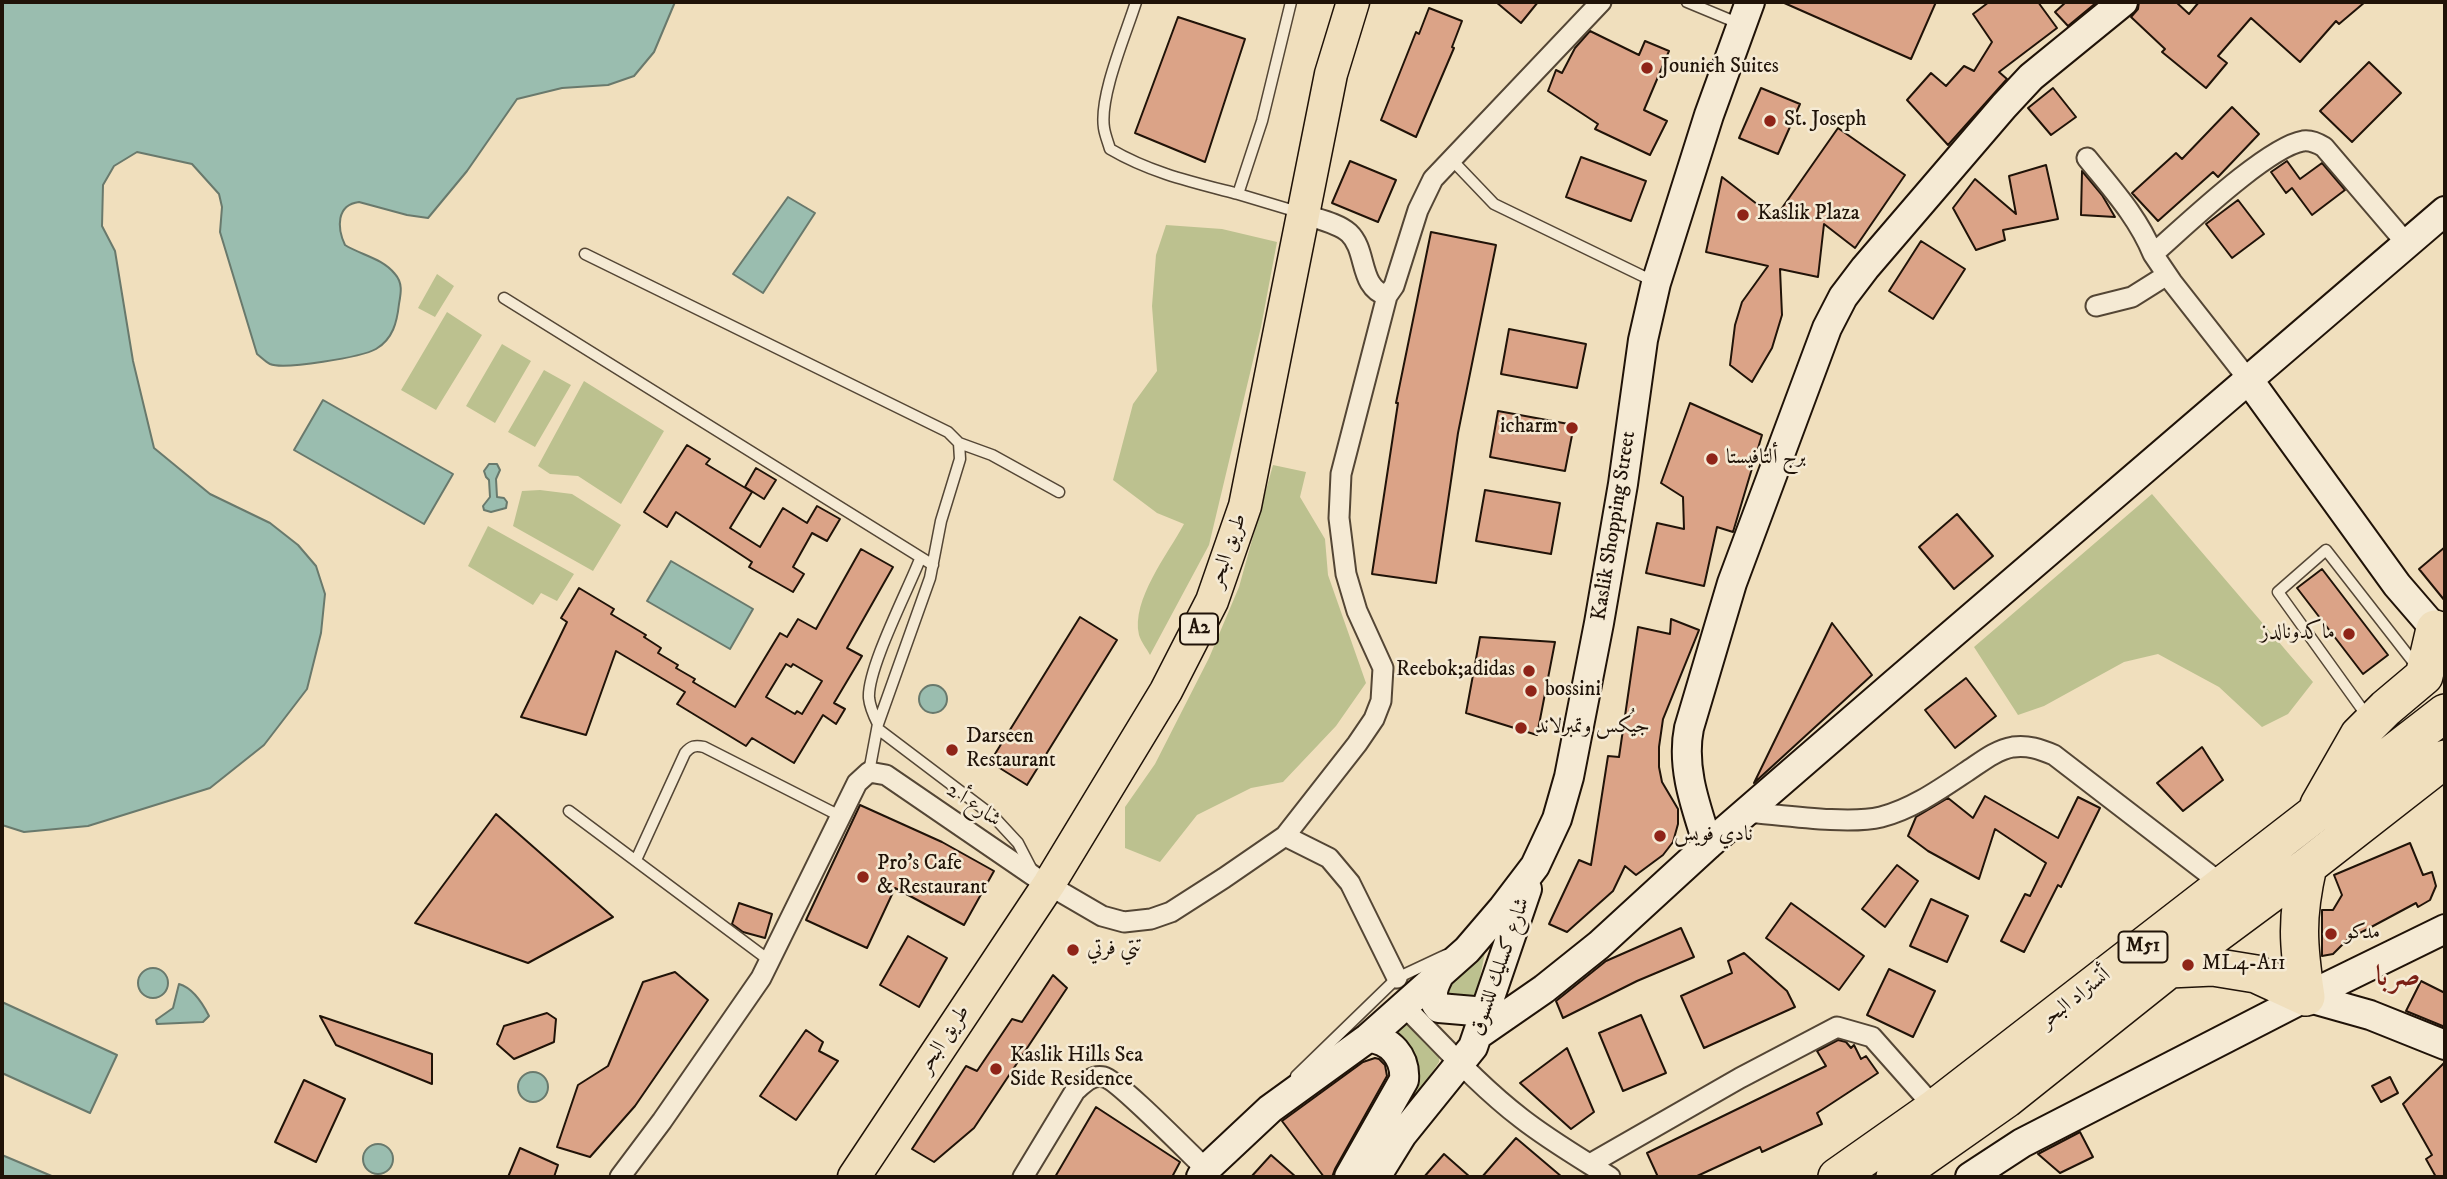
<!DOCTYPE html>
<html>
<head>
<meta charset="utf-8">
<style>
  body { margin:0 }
  #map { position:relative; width:2447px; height:1179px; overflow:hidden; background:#f0dfbd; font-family:"IM FELL DW Pica",serif }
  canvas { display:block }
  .frame { position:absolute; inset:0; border:4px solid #201308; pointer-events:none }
</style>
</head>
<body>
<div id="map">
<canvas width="2447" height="1179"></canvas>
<div class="frame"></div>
</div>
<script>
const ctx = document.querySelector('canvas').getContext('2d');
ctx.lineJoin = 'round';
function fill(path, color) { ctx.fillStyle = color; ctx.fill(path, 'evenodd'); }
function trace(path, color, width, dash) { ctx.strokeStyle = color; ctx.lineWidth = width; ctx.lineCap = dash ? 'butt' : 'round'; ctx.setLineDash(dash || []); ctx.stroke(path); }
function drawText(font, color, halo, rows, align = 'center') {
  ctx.font = font + ' "IM FELL DW Pica",Amiri,serif'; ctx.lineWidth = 5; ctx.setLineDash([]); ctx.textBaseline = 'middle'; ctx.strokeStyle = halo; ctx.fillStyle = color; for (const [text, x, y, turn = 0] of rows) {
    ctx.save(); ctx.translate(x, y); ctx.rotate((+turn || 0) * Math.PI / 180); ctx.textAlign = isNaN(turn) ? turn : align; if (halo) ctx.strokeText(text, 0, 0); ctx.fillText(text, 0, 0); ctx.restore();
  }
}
const green = new Path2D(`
  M 1166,225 L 1222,229 L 1277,242 L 1261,327 L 1209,545 L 1150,655 C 1147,649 1141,642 1139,635 C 1131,600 1168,554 1184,524 L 1157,513 L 1113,480 L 1133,404 L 1157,371 L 1152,306 L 1156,255 Z
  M 437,274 L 454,286 L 435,317 L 418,308 Z
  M 447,312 L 482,335 L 436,410 L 401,390 Z
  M 502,344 L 531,361 L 495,423 L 466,406 Z
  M 544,370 L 571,385 L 535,447 L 508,432 Z
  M 584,381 L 664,431 L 621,504 L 578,476 L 550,474 L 538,466 Z
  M 1273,465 L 1306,472 L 1300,497 L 1325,539 L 1328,575 L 1366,683 L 1336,726 L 1283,782 L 1251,788 L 1197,815 L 1160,862 L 1125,848 L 1125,807 L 1155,764 L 1209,658 L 1239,587 Z
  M 540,490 L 572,494 L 621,525 L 593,571 L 513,526 L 522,491 Z
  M 2152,494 L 2313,682 L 2288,714 L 2262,727 L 2219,687 L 2158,654 L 2124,662 L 2044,706 L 2018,715 L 1974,647 Z
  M 488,526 L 574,574 L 557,601 L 541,593 L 533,605 L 468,566 Z
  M 1489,932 L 1476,998 L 1442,999 Z
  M 1410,1018 L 1440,1049 L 1439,1062 L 1370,1166 L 1413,1073 L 1395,1035 Z`);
const water = new Path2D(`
  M 2,2 L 675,2 L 654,52 L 634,76 L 608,85 L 562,88 L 517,99 L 467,171 L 428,218 L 407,215 L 359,202 C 336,205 337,228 345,245 C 361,255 382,258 395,274 C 403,283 401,293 399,304 C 397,322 393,339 376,349 C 362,357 284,370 270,364 C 266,362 261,357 257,354 L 220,232 L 222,207 L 219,194 L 192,164 L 137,152 L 114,166 L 103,185 L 102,226 L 115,251 L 133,361 L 154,448 L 210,494 L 270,523 L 298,545 L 316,566 L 325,594 L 321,633 L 307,689 L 264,745 L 210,788 L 88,826 L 24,832 L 2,825 Z
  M 788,197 L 815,213 L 763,293 L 733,274 Z
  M 323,400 L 453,474 L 424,524 L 294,450 Z
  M 489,464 L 497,464 L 500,470 L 496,479 L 497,497 L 504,498 L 507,502 L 506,508 L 491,512 L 484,510 L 483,506 L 490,497 L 489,480 L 486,477 L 484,471 Z
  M 671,561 L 753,609 L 730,649 L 647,601 Z
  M919 699a14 14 0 1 1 28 0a14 14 0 1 1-28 0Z
  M138 983a15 15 0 1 1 30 0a15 15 0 1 1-30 0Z
  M 179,984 C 193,988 203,1004 209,1016 L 203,1022 L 157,1024 L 156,1020 L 173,1008 Z
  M 2,1002 L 117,1055 L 90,1113 L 2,1073 Z
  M518 1087a15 15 0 1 1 30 0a15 15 0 1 1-30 0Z
  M363 1159a15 15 0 1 1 30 0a15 15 0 1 1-30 0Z
  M 2,1155 L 54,1177 L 2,1177 Z`);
const building = new Path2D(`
  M 1496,2 L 1538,2 L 1521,23 Z
  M 1782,2 L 1936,2 L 1911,59 Z
  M 1989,2 L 2038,2 L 2057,28 L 1999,72 L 2007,79 L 1948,145 L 1907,100 L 1931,73 L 1946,86 L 1964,66 L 1974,71 L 1992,42 L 1973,14 Z
  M 2066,2 L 2097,2 L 2068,26 L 2055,12 Z
  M 2139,2 L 2176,2 L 2189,14 L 2199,2 L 2365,2 L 2339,24 L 2336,21 L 2300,62 L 2251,18 L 2218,56 L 2227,63 L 2206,88 L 2162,52 L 2165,49 L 2131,17 L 2138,9 Z
  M 1429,8 L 1462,21 L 1452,47 L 1454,48 L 1416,137 L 1381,120 L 1416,32 L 1419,34 Z
  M 1178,17 L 1245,39 L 1205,162 L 1135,133 Z
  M 1590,31 L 1639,55 L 1645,41 L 1669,51 L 1644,110 L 1667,121 L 1650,155 L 1595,129 L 1598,124 L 1548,91 L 1556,70 L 1562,73 L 1575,48 Z
  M 2369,62 L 2401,93 L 2352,142 L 2320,111 Z
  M 1761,88 L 1800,104 L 1778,154 L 1739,138 Z
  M 2053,88 L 2076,117 L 2051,135 L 2028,108 Z
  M 2232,107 L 2259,134 L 2218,177 L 2213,172 L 2158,221 L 2132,193 L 2176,153 L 2182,159 Z
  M 1838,128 L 1905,175 L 1855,248 L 1824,224 L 1818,277 L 1780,269 L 1782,315 L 1772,348 L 1752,382 L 1730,365 L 1735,325 L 1742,302 L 1768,266 L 1706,252 L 1722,177 L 1775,218 Z
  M 1581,157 L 1646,181 L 1631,221 L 1566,197 Z
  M 1350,161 L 1396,180 L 1378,222 L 1332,203 Z
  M 2287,161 L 2300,179 L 2322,163 L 2345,190 L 2312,215 L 2292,188 L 2286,193 L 2271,172 Z
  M 2046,165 L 2058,219 L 2003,230 L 2005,240 L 1976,250 L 1953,208 L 1975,179 L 2016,214 L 2009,176 Z
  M 2082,171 L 2102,195 L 2115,217 L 2081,215 Z
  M 2238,200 L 2264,234 L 2232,258 L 2206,224 Z
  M 1431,232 L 1496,245 L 1458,433 L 1436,583 L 1372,574 L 1398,403 L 1396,403 Z
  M 1921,241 L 1965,269 L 1933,319 L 1889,291 Z
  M 1509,329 L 1586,344 L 1577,388 L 1501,374 Z
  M 1690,403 L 1762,435 L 1733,532 L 1717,527 L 1704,586 L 1646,573 L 1657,523 L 1684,529 L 1683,497 L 1661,483 Z
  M 1498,411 L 1574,425 L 1565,471 L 1490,457 Z
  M 687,445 L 710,459 L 706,464 L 752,492 L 730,528 L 760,547 L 783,508 L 807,523 L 817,506 L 840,519 L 827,541 L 812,533 L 793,567 L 804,574 L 793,592 L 749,567 L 752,562 L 676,512 L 667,527 L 644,512 Z
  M 756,468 L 776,480 L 764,499 L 745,487 Z
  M 1485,490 L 1560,503 L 1551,554 L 1476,541 Z
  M 1957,514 L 1993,556 L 1954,589 L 1919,547 Z
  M 2445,547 L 2445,601 L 2419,569 Z
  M 861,549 L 893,567 L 847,648 L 862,656 L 834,703 L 845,709 L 836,724 L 823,715 L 794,763 L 752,738 L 746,746 L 677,704 L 685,692 L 616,651 L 586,735 L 521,717 L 567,622 L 561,618 L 579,588 L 614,609 L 611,614 L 646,635 L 644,637 L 661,648 L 658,653 L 678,665 L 676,668 L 695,679 L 693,682 L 735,707 L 780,633 L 787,637 L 798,619 L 816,629 ZM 786,664 L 791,667 L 793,664 L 822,681 L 802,714 L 797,711 L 795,714 L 766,697 Z
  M 2322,569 L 2388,655 L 2363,674 L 2297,588 Z
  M 1080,617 L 1117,640 L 1027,785 L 990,762 Z
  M 1671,619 L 1699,630 L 1663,719 L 1659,747 L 1659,767 L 1662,782 L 1678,809 L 1678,824 L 1673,842 L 1663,855 L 1636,875 L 1625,866 L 1613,891 L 1567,932 L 1549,924 L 1579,860 L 1591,865 L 1608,756 L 1619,757 L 1638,627 L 1670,634 Z
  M 1832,623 L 1872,675 L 1754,783 Z
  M 1480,637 L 1555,642 L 1537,735 L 1466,713 Z
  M 1966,678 L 1996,716 L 1955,748 L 1925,710 Z
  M 2202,747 L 2223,780 L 2183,811 L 2157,783 Z
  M 1985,796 L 2058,838 L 2078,797 L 2100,808 L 2061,887 L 2058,885 L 2024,952 L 2001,941 L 2025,894 L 2030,896 L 2046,863 L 1995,829 L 1979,879 L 1928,851 L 1908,836 L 1916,817 L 1948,798 L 1973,818 Z
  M 860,805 L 942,842 L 994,871 L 964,925 L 895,888 L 867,948 L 806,920 Z
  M 496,814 L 613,917 L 528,963 L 415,923 Z
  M 2410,843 L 2423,875 L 2432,872 L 2436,886 L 2430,900 L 2418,907 L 2416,903 L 2347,940 L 2333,954 L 2322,956 L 2322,910 L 2333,910 L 2342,895 L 2334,875 Z
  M 1897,865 L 1918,881 L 1885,927 L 1862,909 Z
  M 1931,899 L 1968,916 L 1947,962 L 1910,946 Z
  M 739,903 L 772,914 L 765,938 L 743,932 L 732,924 Z
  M 1791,903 L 1864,956 L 1839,990 L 1766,938 Z
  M 1681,928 L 1694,957 L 1637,981 L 1563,1018 L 1556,1001 L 1606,961 Z
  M 908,936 L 947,958 L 919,1007 L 880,985 Z
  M 1744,953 L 1787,991 L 1795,1007 L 1704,1048 L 1681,996 L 1732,973 L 1728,961 Z
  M 1889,969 L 1935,991 L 1913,1037 L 1867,1015 Z
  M 675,972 L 708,1000 L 635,1106 L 590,1157 L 557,1147 L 578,1085 L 608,1066 L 643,982 Z
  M 1053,975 L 1067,988 L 974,1128 L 934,1162 L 912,1149 L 966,1066 L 977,1071 L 1012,1019 L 1022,1022 Z
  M 2421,981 L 2445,993 L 2445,1027 L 2406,1011 Z
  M 547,1013 L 556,1019 L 554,1042 L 514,1059 L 497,1044 L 504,1026 Z
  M 1641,1015 L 1666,1073 L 1623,1091 L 1599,1033 Z
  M 320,1016 L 432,1054 L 432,1084 L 336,1045 Z
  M 806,1030 L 823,1042 L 819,1051 L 838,1061 L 796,1120 L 760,1096 Z
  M 1838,1040 L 1846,1042 L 1851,1048 L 1854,1045 L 1861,1059 L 1866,1056 L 1878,1073 L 1817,1113 L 1822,1124 L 1762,1152 L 1760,1147 L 1695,1177 L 1658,1177 L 1647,1153 L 1826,1066 L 1817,1051 Z
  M 1567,1048 L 1594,1112 L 1571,1129 L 1520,1083 Z
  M 1375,1058 L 1379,1059 L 1385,1065 L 1387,1076 L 1335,1169 L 1332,1177 L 1324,1177 L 1282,1121 L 1363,1062 Z
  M 2445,1062 L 2445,1177 L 2436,1177 L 2426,1159 L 2432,1155 L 2403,1104 Z
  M 2390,1077 L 2398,1093 L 2381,1102 L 2372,1086 Z
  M 304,1080 L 345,1099 L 316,1162 L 275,1142 Z
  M 1096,1107 L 1180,1162 L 1172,1177 L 1055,1177 Z
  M 2080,1132 L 2093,1157 L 2060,1173 L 2038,1154 Z
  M 1516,1138 L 1562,1177 L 1482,1177 Z
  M 520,1148 L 558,1165 L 554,1177 L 508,1177 Z
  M 1444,1154 L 1470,1177 L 1424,1177 Z
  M 1271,1155 L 1296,1177 L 1251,1177 Z`);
const lane = new Path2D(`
  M 1136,2 C 1126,34 1099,96 1104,128 C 1105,135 1108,142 1110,149 C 1151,173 1192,182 1238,194
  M 1291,2 L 1262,121 L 1238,194 L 1298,212
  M 1687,2 L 1740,24
  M 1451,159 L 1494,204 L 1655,282
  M 585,254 L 948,432 L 959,443 L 960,459 L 941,521 L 930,578 L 878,724 L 869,772
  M 504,298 L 933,565
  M 959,443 L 992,455 L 1059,492
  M 2367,716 L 2278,592 L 2326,550 L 2418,668
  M 878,724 C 874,716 870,708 869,698 C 867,669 908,590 920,559
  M 878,729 L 993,816 L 1018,843 L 1032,870
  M 569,811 L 770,961
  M 636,860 L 685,753 C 691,746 695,745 704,747 L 840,816
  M 1296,1076 L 1397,978 L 1446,955`);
const street = new Path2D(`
  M 2087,158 C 2112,189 2138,217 2153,254
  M 1303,214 C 1317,219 1338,223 1349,233 C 1368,251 1358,287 1387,296 L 1394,286 L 1418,210 L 1433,179 L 1601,2
  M 2096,306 L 2132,297 L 2167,275
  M 2248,379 L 2172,282 L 2153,254 C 2184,227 2267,147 2303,141 C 2311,140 2317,143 2324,147 L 2406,243
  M 1747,812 C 1783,815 1848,825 1881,817 C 1912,809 1939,790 1966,772 C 1980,763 1995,750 2013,747 C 2028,745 2040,749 2054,755 L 2223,885
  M 1285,836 L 1329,858 L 1350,883 L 1397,978
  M 1404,1006 C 1442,1044 1478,1085 1521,1118 C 1549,1140 1580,1158 1610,1177
  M 1590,1164 L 1740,1078 L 1837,1027 L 1872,1037 L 1935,1108
  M 620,1177 L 662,1121 L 761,978 L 857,783 L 869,772 L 886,775 L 1035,877 L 1102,916 L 1124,922 L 1151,919 L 1171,912 L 1224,878 L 1285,836 L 1357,744 L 1374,719 L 1381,701 L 1383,668 L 1357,611 L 1346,574 L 1339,518 L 1341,474 L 1387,296
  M 1023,1177 L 1075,1091 C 1083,1084 1092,1074 1104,1077 C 1118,1080 1190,1154 1206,1169`);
const secondary = new Path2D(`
  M 2248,379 L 2397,585 L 2435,629
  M 1708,845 C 1696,807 1681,768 1689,728 L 1732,583 L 1827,328 L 1843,297 L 1865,268 L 2004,106 L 2031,77 L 2123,2
  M 1441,972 C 1434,985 1428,996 1439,1008 L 1486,1012
  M 2306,997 L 2370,1015 L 2445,1045
  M 1479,1034 L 1544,989 L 1599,945 L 1708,845 L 1894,684 L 2445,211
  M 1201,1177 L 1206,1169 L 1270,1109 L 1368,1038 L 1467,950 L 1503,908 L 1535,866 L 1557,819 L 1569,777 L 1599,623 L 1623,484 L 1643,340 L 1656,283 L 1709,115 L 1750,2
  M 1349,1177 L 1404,1080 C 1406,1057 1390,1039 1368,1038
  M 1376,1177 L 1402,1135 L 1473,1047 L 1527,889
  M 1970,1177 L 2022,1143 L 2306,997 L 2445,929`);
const primary = new Path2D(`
  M 854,1177 L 1049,884 L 1166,691 L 1212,601 L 1245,506 L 1331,74 L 1353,2`);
const highway = new Path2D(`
  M 2319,805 L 2359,735 L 2386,708 L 2424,676 L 2435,629 L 2445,637
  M 2169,969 L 2213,967 L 2256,974 L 2306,997
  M 2306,997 C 2298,944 2296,918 2308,866
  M 1837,1177 L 1935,1108 L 2445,713
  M 1895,1177 L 2006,1099 L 2169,969 L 2308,866 L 2445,759`);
const markers = [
  [1647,68,7,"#8f2418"],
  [1770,121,7,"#8f2418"],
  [1743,215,7,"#8f2418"],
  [1572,428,7,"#8f2418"],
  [1712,459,7,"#8f2418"],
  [2349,634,7,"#8f2418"],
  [1529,671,7,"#8f2418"],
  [1531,691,7,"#8f2418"],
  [1521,728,7,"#8f2418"],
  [952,750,7,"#8f2418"],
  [1660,836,7,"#8f2418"],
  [863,877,7,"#8f2418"],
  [2331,934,7,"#8f2418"],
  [1073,950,7,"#8f2418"],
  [2188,965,7,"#8f2418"],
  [996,1069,7,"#8f2418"]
];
const shields = [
  [1199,629,38],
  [2143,947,49]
];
const shieldNames = [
  ["A2",1199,629],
  ["M51",2143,947]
];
const poiNames = [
  ["Jounieh Suites",1661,68],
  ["St. Joseph",1784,121],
  ["Kaslik Plaza",1757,215],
  ["icharm",1558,428,"right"],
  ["برج ألتافيستا",1726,459],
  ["ماكدونالدز",2335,634,"right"],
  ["Reebok;adidas",1515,671,"right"],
  ["bossini",1545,691],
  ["جيُكس وتمبرلاند",1535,728],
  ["Darseen",966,738],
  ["Restaurant",966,762],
  ["نادي فويس",1674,836],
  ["Pro's Cafe",877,865],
  ["& Restaurant",877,889],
  ["مدكو",2345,934],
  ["تتي فرتي",1087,950],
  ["ML4-A11",2202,965],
  ["Kaslik Hills Sea",1010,1057],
  ["Side Residence",1010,1081]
];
const streetNames = [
  ["Kaslik Shopping Street",1615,526,-81],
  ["طريق البحر",1229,551,-71],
  ["شارع أ 2",973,806,34],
  ["شارع كسليك للتسوق",1501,967,-71],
  ["أتستراد البحر",2076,999,-38],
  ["طريق البحر",945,1040,-57]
];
const districtNames = [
  ["صربا",2398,979]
];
fill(green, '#bcc18f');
fill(water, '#9abdaf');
trace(water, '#69796c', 2);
fill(building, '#dba387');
trace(building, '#201308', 2);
trace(lane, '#544635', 13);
trace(street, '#544635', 23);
trace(secondary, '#201308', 32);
trace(primary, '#201308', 35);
trace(highway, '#201308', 40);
trace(lane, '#f5ead4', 10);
trace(street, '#f5ead4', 19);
trace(secondary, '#f5ead4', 28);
trace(primary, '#f0dfbd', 32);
trace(highway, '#f0dfbd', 37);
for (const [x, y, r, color] of markers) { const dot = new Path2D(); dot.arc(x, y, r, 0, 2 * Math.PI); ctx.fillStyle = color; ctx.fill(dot); trace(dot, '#f5ead4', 2.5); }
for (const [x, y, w] of shields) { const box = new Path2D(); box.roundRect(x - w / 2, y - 15.5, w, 31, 5); ctx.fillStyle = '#f5ead4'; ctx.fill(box); trace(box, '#201308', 2); }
drawText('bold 19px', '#201308', null, shieldNames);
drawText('21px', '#201308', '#f5ead4', poiNames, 'left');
drawText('21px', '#201308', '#f5ead4', streetNames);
drawText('bold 28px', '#7a1f14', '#f5ead4', districtNames);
</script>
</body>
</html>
